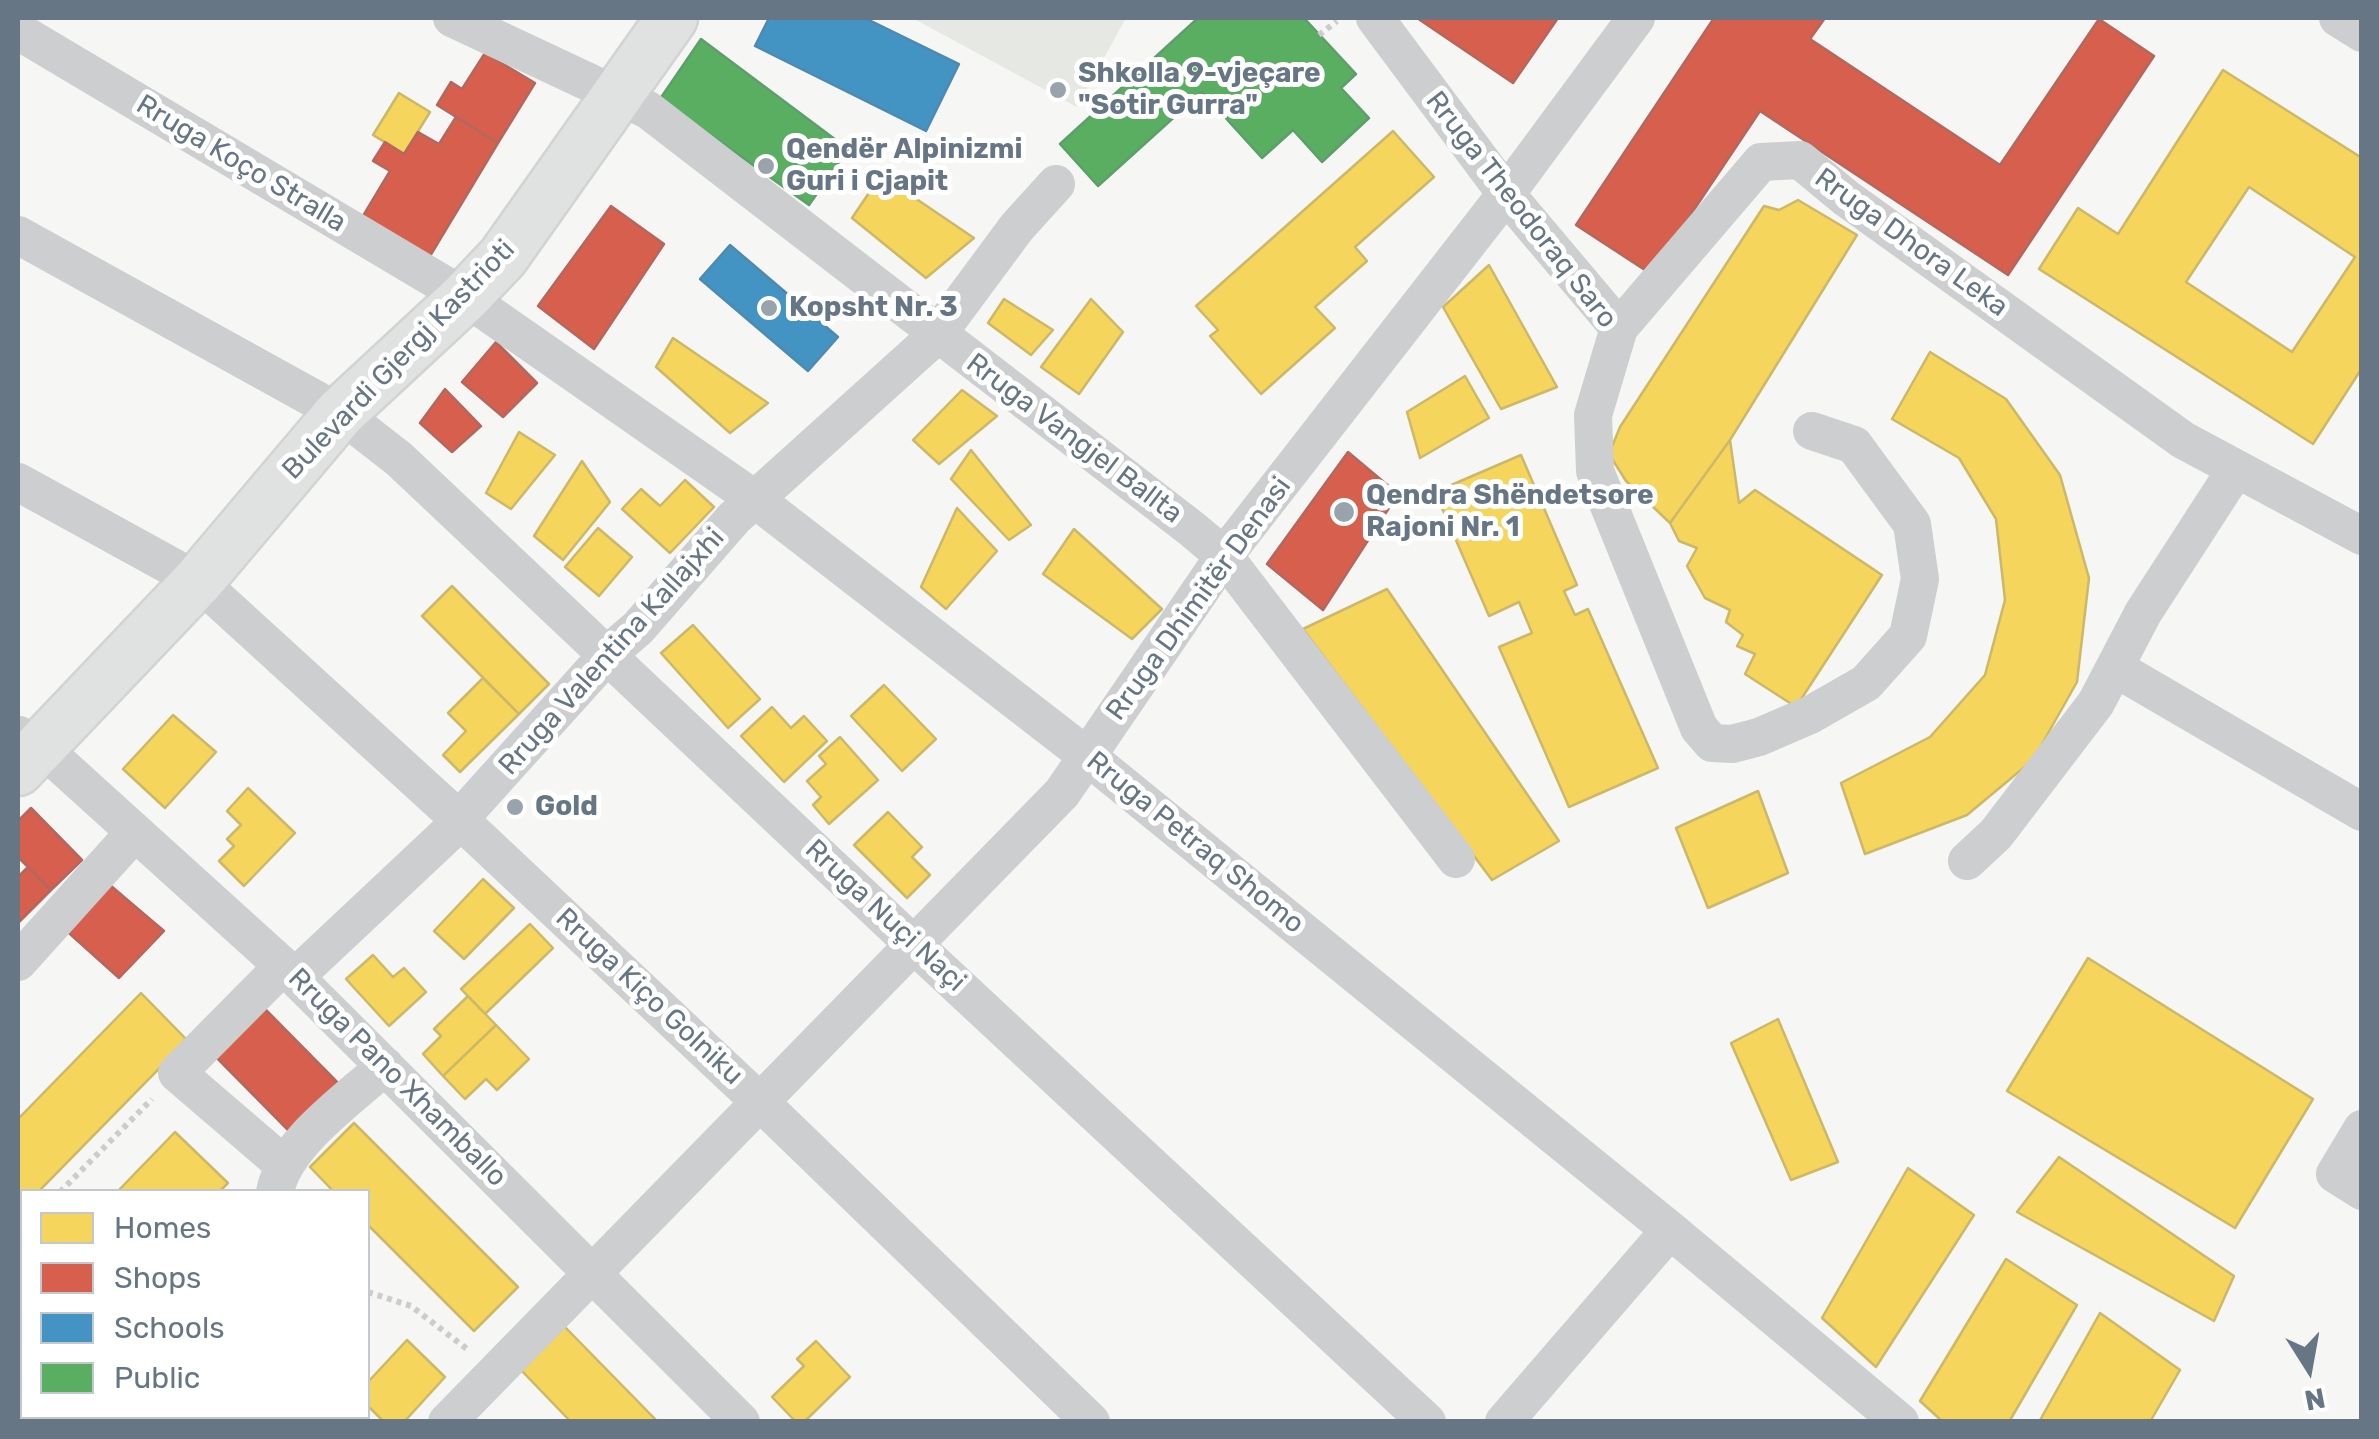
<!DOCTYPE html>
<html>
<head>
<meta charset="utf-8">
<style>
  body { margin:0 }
  #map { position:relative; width:2379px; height:1439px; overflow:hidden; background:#f6f6f5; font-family:Rubik,sans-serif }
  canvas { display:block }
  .frame { position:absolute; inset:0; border:20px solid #667685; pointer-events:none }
  .legend { position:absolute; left:20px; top:1189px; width:350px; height:230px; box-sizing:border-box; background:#fff; border:2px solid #c2c8ce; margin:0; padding:12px 18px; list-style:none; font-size:30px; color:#667685 }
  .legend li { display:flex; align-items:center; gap:20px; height:50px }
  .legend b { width:50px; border:2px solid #c2c8ce }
  .north { position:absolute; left:2259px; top:1319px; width:100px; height:100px; -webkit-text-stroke:8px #fff; paint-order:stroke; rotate:169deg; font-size:28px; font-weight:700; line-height:40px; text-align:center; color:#667685 }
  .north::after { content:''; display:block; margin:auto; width:35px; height:45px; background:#667685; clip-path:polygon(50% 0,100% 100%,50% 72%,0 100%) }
</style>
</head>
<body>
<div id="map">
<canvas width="2379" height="1439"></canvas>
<div class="frame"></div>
<ul class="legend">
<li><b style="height:28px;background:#f6d55c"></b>Homes</li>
<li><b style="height:28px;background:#d6604d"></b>Shops</li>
<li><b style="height:28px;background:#4393c3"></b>Schools</li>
<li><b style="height:28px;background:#5aae61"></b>Public</li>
</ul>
<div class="north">N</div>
</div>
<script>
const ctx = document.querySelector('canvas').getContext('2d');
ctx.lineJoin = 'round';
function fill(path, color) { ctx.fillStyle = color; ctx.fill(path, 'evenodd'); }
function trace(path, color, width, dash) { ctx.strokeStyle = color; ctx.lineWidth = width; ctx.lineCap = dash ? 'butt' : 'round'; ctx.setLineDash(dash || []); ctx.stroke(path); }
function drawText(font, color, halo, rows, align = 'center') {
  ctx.font = font + ' Rubik,sans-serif'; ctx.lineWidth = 10; ctx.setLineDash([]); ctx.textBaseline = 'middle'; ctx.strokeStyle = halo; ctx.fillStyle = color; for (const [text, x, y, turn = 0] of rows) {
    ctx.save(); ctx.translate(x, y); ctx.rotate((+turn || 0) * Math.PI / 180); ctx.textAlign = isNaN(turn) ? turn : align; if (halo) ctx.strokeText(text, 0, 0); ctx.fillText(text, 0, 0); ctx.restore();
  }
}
const green = new Path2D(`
  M 918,18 L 1126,18 L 1077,107 L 916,20 Z`);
const homes = new Path2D(`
  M 2223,70 L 2362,158 L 2362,368 L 2313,444 L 2039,269 L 2078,208 L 2118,234 ZM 2249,187 L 2355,257 L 2292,352 L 2186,282 Z
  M 399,93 L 430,112 L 404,154 L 373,135 Z
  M 1393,131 L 1434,177 L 1355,247 L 1367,261 L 1315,307 L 1335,328 L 1261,394 L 1210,336 L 1218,330 L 1196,306 Z
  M 881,175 L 974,238 L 926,278 L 852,218 Z
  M 1798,200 L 1857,235 L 1730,440 L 1670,523 L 1626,481 L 1609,454 L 1620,427 L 1764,206 L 1779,210 Z
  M 1489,265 L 1557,387 L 1501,409 L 1443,307 Z
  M 1004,299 L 1053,330 L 1031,355 L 988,323 Z
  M 1091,299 L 1123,332 L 1079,394 L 1041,367 Z
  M 673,338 L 768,403 L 730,433 L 656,367 Z
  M 1930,352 L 2006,399 L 2060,475 L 2089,578 L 2077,682 L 2033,760 L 1967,815 L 1865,854 L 1841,783 L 1930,737 L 1985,675 L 2005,600 L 1996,519 L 1959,458 L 1892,419 Z
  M 1465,376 L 1489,418 L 1420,458 L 1407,412 Z
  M 962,390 L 997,416 L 939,464 L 913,440 Z
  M 519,432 L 555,455 L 511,509 L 486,493 Z
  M 1730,440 L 1739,503 L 1755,490 L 1882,575 L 1796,707 L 1745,674 L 1755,654 L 1737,646 L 1743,635 L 1726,622 L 1730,610 L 1705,598 L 1687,566 L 1697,548 L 1679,541 L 1670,523 Z
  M 971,450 L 1031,525 L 1009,540 L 951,479 Z
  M 1521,455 L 1577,585 L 1564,591 L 1575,615 L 1588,609 L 1658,768 L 1569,807 L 1499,647 L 1532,633 L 1519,602 L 1489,616 L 1435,492 Z
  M 582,461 L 610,502 L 563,560 L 534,536 Z
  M 685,480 L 714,507 L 670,553 L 622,509 L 641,489 L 660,506 Z
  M 957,508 L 997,551 L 946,609 L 921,587 Z
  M 598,528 L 632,557 L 599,596 L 565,567 Z
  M 1074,529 L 1162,609 L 1132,639 L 1043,574 Z
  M 452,586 L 549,684 L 519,714 L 422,616 Z
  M 1387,589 L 1559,841 L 1492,880 L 1303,629 Z
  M 693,625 L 760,699 L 728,728 L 661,653 Z
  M 483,678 L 519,714 L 460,772 L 443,755 L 466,731 L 448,713 Z
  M 884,685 L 936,739 L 902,771 L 851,716 Z
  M 772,707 L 791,728 L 804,716 L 827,741 L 784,782 L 741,736 Z
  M 173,715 L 216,752 L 165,808 L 123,769 Z
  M 840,737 L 878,780 L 829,824 L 813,805 L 821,797 L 807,781 L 826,764 L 819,756 Z
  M 248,788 L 295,833 L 244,886 L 219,861 L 234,846 L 227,839 L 241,825 L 227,811 Z
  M 1758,791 L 1788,873 L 1708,908 L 1676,828 Z
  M 888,812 L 922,847 L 912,857 L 930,875 L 907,898 L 854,845 Z
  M 483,879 L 514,908 L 464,959 L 434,931 Z
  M 530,924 L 553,948 L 485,1014 L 461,989 Z
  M 373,955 L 393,977 L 404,968 L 426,992 L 389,1026 L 346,979 Z
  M 2088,958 L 2313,1099 L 2235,1228 L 2007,1091 Z
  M 141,993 L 187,1040 L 38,1192 L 22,1192 L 22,1207 L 18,1212 L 18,1119 Z
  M 468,996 L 496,1025 L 443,1076 L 423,1054 L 441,1036 L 434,1029 Z
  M 1778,1019 L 1838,1162 L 1791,1180 L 1731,1043 Z
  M 496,1025 L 529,1059 L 497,1090 L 486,1079 L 465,1099 L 443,1076 Z
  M 354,1123 L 518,1287 L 474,1331 L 368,1225 L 368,1192 L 334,1192 L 310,1167 Z
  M 175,1132 L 228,1183 L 219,1192 L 117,1192 Z
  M 2059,1157 L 2234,1276 L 2214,1321 L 2017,1212 Z
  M 1908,1168 L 1974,1215 L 1876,1367 L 1822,1318 Z
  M 2006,1259 L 2077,1305 L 2009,1422 L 1943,1422 L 1920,1401 Z
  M 2100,1313 L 2180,1370 L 2150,1422 L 2039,1422 Z
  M 564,1326 L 658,1422 L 571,1422 L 520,1369 Z
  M 407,1340 L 445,1377 L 404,1422 L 384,1422 L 368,1406 L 368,1382 Z
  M 816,1341 L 850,1377 L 804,1422 L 796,1422 L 772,1397 L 804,1366 L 797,1359 Z
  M 64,1416 L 149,1416 L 144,1422 L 59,1422 Z`);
const shops = new Path2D(`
  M 1417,18 L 1558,18 L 1513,83 Z
  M 1714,18 L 1825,18 L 1810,39 L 2000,165 L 2099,19 L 2154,56 L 2008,275 L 1760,111 L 1651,274 L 1576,225 Z
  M 485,53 L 535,83 L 498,143 L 437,105 L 451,82 L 462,89 Z
  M 456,117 L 498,143 L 430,256 L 363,216 L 390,171 L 373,161 L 385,142 L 404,154 L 418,132 L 439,144 Z
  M 611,206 L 664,244 L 594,349 L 538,306 Z
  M 496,342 L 537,383 L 503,417 L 462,382 Z
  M 445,389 L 481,426 L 452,452 L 420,423 Z
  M 1348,452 L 1398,494 L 1323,610 L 1267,564 Z
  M 31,808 L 82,860 L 51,890 L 18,857 L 18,821 Z
  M 28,867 L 51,890 L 18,923 L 18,872 L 20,875 Z
  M 104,880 L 164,931 L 119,978 L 60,925 Z
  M 264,1008 L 341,1086 L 292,1134 L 215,1056 Z`);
const schools = new Path2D(`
  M 769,18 L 865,18 L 959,64 L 926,131 L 755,46 Z
  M 730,245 L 838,337 L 808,371 L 700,279 Z`);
const public = new Path2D(`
  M 1198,18 L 1304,18 L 1356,74 L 1341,88 L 1369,118 L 1322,162 L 1293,130 L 1262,158 L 1202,92 L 1098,186 L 1060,144 Z
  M 701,39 L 848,149 L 809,205 L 660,99 Z`);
const path = new Path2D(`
  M 1319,35 L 1337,21
  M 60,1192 L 152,1099
  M 18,1234 L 22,1229
  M 18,1282 L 22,1286
  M 368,1292 L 411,1306 L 467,1349
  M 342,1416 L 347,1422
  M 328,1422 L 333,1416`);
const minor = new Path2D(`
  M 452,18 L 648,110 L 1192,529 L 1224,556 L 1456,859
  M 1375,18 L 1506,194 L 1619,328 L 1593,415 L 1595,471 L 1699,728 L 1712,743 L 1732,744 L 1759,737 L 1810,715 L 1866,683 L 1908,636 L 1920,579 L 1912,524 L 1854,445 L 1812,431
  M 2338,18 L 2362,33
  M 18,31 L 465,297 L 756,500 L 1087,756 L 1670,1230 L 1900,1422
  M 18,235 L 340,413 L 399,459 L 913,944 L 1427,1422
  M 1619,328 L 1761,162 L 1800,160 L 1846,198 L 2183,440 L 2362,536
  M 18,482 L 198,581 L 461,821 L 761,1103 L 1091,1422
  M 2115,668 L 2362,812
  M 19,735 L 41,747 L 295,977 L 741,1422
  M 1967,861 L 1996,834 L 2096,703 L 2143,613 L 2236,469
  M 18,962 L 135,832
  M 283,966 L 177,1073 L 283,1164
  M 295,977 L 461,821 L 472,805 L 609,653 L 638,628 L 734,518 L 937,335 L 1017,227 L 1056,184
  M 2362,1129 L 2335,1174 L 2362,1191
  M 275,1192 C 284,1143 350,1099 385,1066
  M 18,1401 L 22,1396
  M 161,1422 L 165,1416
  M 447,1422 L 1062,793 L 1224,556 L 1506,194 L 1636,18
  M 1504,1422 L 1670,1230`);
const major = new Path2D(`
  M 18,770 L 198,581 L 340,413 L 465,297 L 503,257 L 672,18`);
const markers = [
  [1058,90,10,"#98a3ac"],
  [766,166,10,"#98a3ac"],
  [769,308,10,"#98a3ac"],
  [1344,512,12,"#98a3ac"],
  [515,807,10,"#98a3ac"]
];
const poiNames = [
  ["Shkolla 9-vjeçare",1078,74],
  ["\"Sotir Gurra\"",1078,106],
  ["Qendër Alpinizmi",786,150],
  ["Guri i Cjapit",786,182],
  ["Kopsht Nr. 3",789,308],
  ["Qendra Shëndetsore",1366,496],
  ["Rajoni Nr. 1",1366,528],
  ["Gold",535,807]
];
const streetNames = [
  ["Rruga Koço Stralla",241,164,31],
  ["Rruga Theodoraq Saro",1521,210,52],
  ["Rruga Dhora Leka",1911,243,36],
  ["Bulevardi Gjergj Kastrioti",399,360,-46],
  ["Rruga Vangjel Ballta",1074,439,37],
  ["Rruga Dhimitër Denasi",1199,599,-54],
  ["Rruga Valentina Kallajxhi",612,652,-48],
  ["Rruga Petraq Shomo",1195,843,39],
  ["Rruga Nuçi Naçi",885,916,43],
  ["Rruga Kiço Golniku",649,997,43],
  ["Rruga Pano Xhamballo",397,1078,45]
];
fill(green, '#e6e9e3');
fill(homes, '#f6d55c');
trace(homes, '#cbb868', 2.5);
fill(shops, '#d6604d');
trace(shops, '#b4675e', 2.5);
fill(schools, '#4393c3');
trace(schools, '#4e8ab0', 2.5);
fill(public, '#5aae61');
trace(public, '#5e9d6c', 2.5);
trace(major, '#d2d3d3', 55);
trace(path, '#cbcccb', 6, [5, 5]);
trace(minor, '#cccecf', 38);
trace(major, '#e0e1e1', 50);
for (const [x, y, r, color] of markers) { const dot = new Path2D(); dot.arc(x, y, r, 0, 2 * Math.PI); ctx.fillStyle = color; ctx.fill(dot); trace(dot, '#fff', 4); }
drawText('bold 28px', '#667685', '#fff', poiNames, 'left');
drawText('28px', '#667685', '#fff', streetNames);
</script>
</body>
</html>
